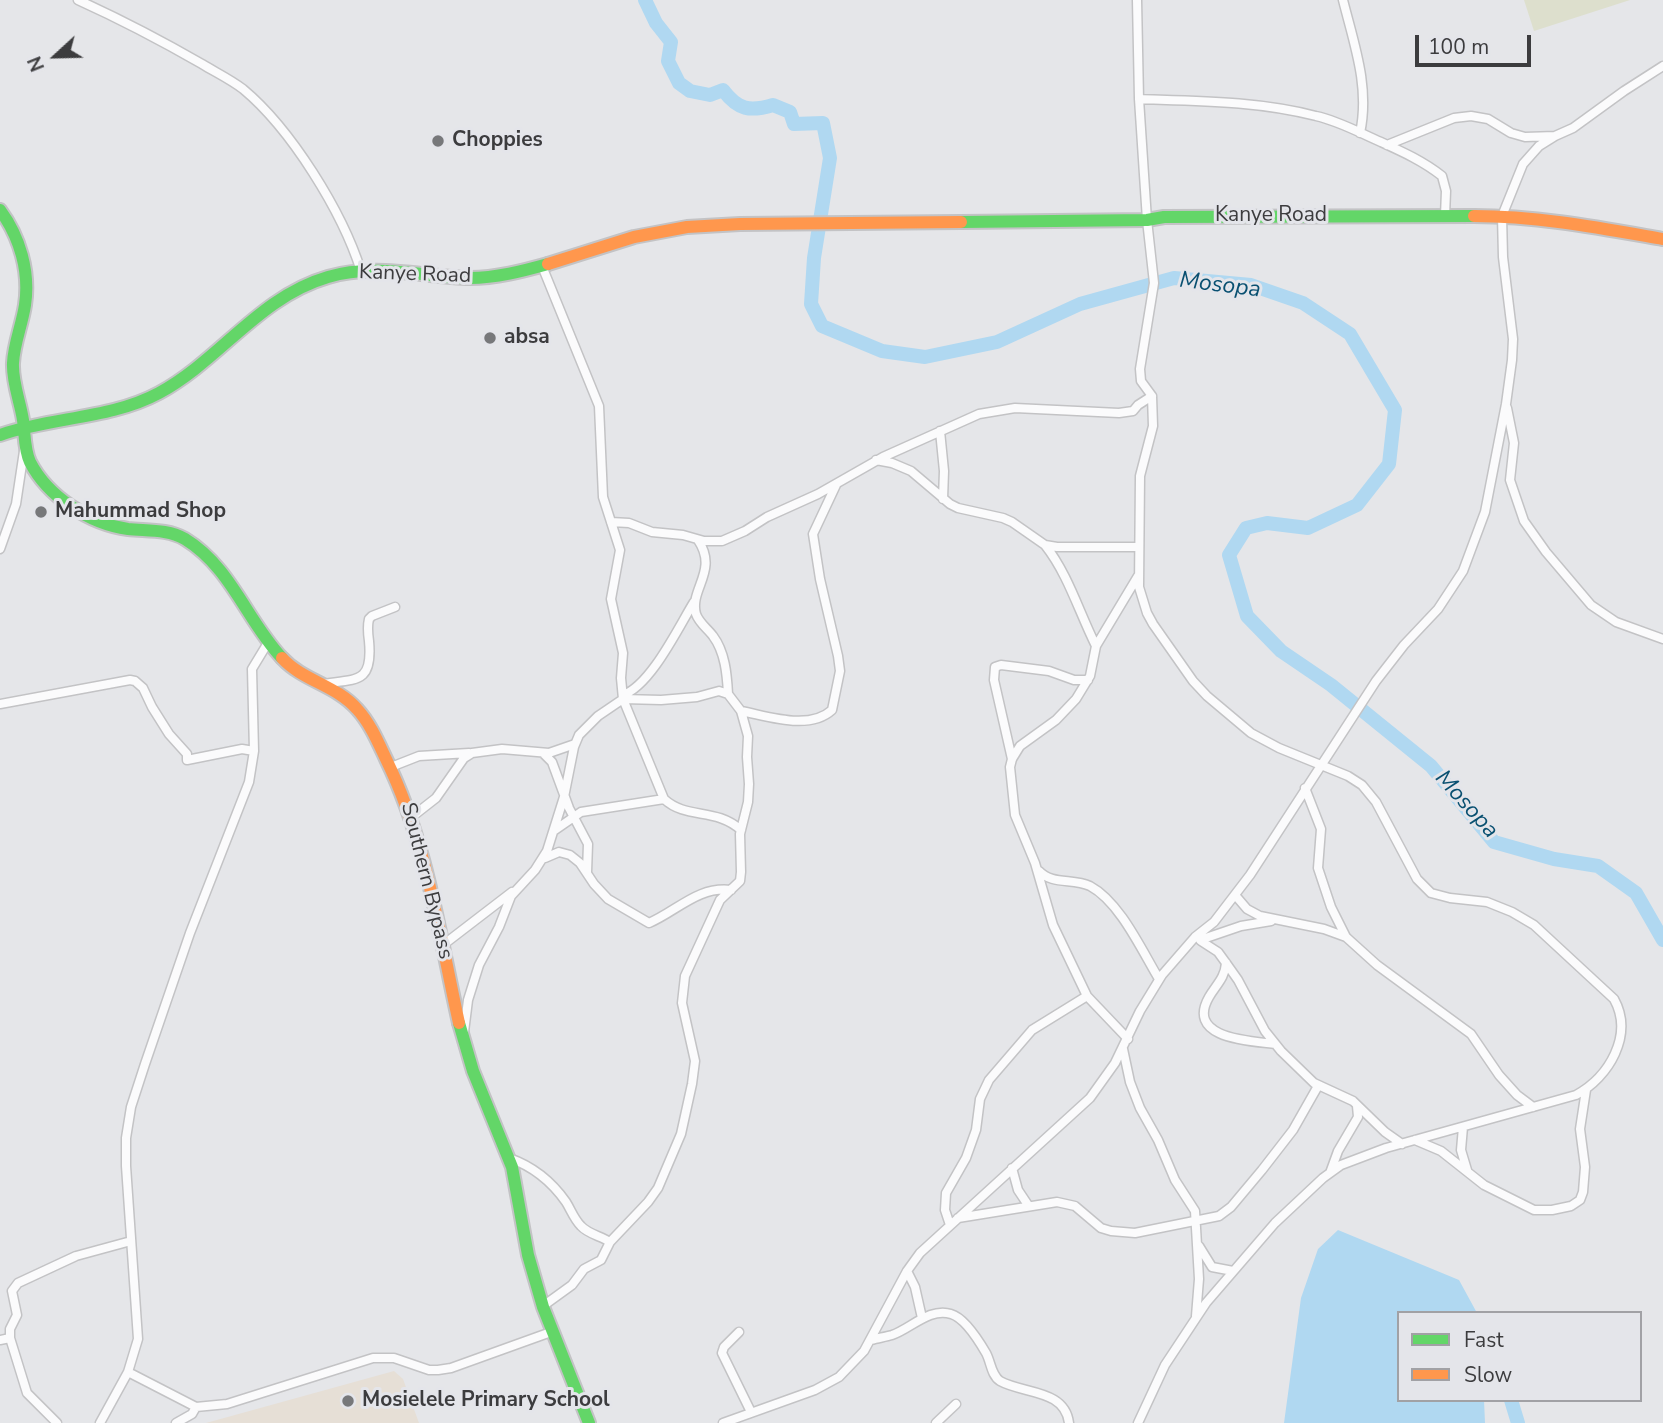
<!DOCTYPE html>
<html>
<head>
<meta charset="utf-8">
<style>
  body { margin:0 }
  #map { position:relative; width:1663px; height:1423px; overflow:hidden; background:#e5e6e9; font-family:"Nunito Sans",sans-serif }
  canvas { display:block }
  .legend { position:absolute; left:1397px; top:1311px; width:245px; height:91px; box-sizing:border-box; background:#e4e5ea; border:2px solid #a1a1a5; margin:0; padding:9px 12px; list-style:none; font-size:21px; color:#3c3c3e }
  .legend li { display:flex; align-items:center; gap:14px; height:35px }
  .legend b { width:35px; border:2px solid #a1a1a5 }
  .north { position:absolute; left:21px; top:21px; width:70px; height:70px; -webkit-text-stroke:5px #e4e5ea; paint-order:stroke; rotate:248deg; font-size:19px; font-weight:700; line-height:28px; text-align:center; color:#3c3c3e }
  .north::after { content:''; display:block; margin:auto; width:24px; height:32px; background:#3c3c3e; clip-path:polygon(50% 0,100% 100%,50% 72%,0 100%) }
  .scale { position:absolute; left:1415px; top:35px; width:116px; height:32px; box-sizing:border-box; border:4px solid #3c3c3e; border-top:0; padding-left:9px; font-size:21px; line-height:24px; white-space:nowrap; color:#3c3c3e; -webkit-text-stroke:5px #e4e5ea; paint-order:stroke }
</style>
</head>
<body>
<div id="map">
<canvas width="1663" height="1423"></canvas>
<ul class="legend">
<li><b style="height:9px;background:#63d668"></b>Fast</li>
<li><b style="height:9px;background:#ff974d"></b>Slow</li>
</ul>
<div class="north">N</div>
<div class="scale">100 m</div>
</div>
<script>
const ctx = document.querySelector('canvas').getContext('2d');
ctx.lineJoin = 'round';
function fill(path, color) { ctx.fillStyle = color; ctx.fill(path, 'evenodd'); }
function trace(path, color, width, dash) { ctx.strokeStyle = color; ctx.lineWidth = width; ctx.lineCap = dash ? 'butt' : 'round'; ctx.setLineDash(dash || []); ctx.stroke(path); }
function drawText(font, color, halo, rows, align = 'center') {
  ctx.font = font + ' "Nunito Sans",sans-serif'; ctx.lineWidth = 6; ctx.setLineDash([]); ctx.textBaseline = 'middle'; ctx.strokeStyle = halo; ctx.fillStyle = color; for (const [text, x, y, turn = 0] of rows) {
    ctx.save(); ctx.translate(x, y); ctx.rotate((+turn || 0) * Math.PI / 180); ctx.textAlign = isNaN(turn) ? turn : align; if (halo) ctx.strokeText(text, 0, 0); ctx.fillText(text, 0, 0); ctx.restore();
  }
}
const education = new Path2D(`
  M 394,1371 L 403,1379 L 419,1423 L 206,1423 Z`);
const green = new Path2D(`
  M 1524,0 L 1630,0 L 1534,31 Z`);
const water = new Path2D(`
  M 1338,1230 L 1459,1280 L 1477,1313 L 1399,1313 L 1399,1400 L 1484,1400 L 1485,1423 L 1284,1423 L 1301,1298 L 1318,1249 Z`);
const river = new Path2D(`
  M 645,0 L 656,23 L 671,42 L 668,61 L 679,83 L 690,91 L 710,95 L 723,90 C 738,110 750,112 773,105 L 790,112 L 794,124 L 823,123 L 830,158 L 814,258 L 811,304 L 822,326 L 882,351 L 925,357 L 997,342 L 1080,304 L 1174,278 L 1251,285 L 1303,303 L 1350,334 L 1395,410 L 1389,464 L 1357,505 L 1308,528 L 1267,523 L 1246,528 L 1229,555 L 1247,616 L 1281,651 L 1331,685 L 1431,766 L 1494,842 L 1554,859 L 1598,866 L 1636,893 L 1663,940
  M 1511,1400 L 1518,1423`);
const street = new Path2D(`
  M 78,0 C 120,19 162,41 202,64 C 215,72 230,79 243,89 C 291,129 342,211 361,271
  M 1137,0 L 1139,99 L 1147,220 L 1154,283 L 1140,369 L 1141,381 L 1152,396 L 1153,426 L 1140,476 L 1139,587 L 1147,613 L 1153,624 L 1193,681 L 1207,696 L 1251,733 L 1279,748 L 1348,776 L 1362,785 L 1376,802 L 1417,879 L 1431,893 L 1450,898 L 1487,902 L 1512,912 L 1534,925 L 1614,999 C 1634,1035 1609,1077 1576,1095 L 1386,1148 L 1341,1165 L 1323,1178 L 1275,1223 L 1206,1303 L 1165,1365 L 1138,1423
  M 1343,0 C 1354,44 1370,87 1360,133
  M 1139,99 C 1198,101 1259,101 1316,116 C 1339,121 1360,133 1381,142 C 1403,152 1423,161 1442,176 L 1446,191 L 1445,216
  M 1387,145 L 1454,118 L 1471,116 L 1488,119 L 1511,133 L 1525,137 L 1555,136 L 1573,128 L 1624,91 L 1663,66
  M 542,266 L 599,406 L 603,497 L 620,550 L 611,599 L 623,653 L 621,678 L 623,699 L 664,799 C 687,820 715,807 741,830
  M 1507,408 L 1514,443 L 1510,480 L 1524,521 L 1546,552 L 1591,605 L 1616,622 L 1663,639
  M 940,431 L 944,471 L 943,499
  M 876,460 L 892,463 L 911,471 L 950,504 L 958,508 L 1003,518 L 1012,522 L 1045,545 L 1057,547 L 1138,547
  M 611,522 L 629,523 L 652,532 L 683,535 L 704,541 L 722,541 L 745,531 L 767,517 L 818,494 L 883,457 L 979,414 L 1015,408 L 1119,413 L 1133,411 L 1138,405 L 1152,396
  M 698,540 C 719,571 689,589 696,614 C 699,623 708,629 713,636 C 725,652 727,674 728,694
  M 1045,545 C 1068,574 1079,612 1096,646
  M 0,549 L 16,504 L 24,451
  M 321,684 C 357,679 373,684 369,641 C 368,634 367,627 369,619 L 372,616 L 395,607
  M 623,695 C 651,685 678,628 694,602
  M 0,704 L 130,680 L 135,681 L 143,688 L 152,707 L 169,734 L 187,754 L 187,760 L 242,749 L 254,751
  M 741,711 C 768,716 809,731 832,710 L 840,671 L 838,656 L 820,579 L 813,534 L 836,485
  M 543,753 L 552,762 L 569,808 L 588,844 L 587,872
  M 1012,759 L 994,680 L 995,667 L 1001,665 L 1049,671 L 1074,680 L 1088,680
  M 391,767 L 419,756 L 469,753
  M 1305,788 L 1321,829 L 1318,868 L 1331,907 L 1346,937
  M 413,816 L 436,798 L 464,758 L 472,753 L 502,749 L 549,753 L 575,744
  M 555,830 L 581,812 L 664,799
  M 545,858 L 559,852 L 570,855 L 580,863 L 594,884 L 608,899 L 649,923 C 677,911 698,886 731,890
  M 1039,871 C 1052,885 1073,878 1090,886 C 1120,902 1142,951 1159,979
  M 1235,895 L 1247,909 L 1260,916 L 1324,929 L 1346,937 L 1377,965 L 1471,1034 L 1499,1075 L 1517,1095 L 1533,1107
  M 1200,940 L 1241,926 L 1271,921
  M 1201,941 L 1218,952 L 1226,963 L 1238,980 L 1265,1031 L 1281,1051 L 1314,1083 L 1353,1101 L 1385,1132 L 1402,1144
  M 443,945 L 512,892
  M 1226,963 C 1225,978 1216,985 1209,997 C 1185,1039 1251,1041 1275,1044
  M 464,1032 L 468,1000 L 479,965 L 499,927 L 511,896 L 535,870 L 547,851 L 564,797 L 574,747 L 579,735 L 598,716 L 623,699 L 661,700 L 697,697 L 719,691 L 728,694 L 741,711 L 748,736 L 747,757 L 749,784 L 748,802 L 740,834 L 741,872 L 740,881 L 720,900 L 685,976 L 682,1003 L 695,1061 L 692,1084 L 681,1134 L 658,1188 L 648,1202 L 610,1242 L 601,1260 L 584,1269 L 572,1285 L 543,1306
  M 1128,1039 L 1087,996 L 1053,925 L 1035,863 L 1015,815 L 1010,767 L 1012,759 L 1020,746 L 1056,720 L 1076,699 L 1090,676 L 1096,646 L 1138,576
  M 1123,1049 L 1130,1082 L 1140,1108 L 1158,1140 L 1175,1180 L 1195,1211 L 1199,1279 L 1196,1316
  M 1463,1127 L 1461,1150 L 1467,1170
  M 1415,1140 L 1441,1151 L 1484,1185 L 1534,1210 L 1552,1210 L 1571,1206 L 1580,1200 L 1583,1192 L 1585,1167 L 1580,1129 L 1586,1090
  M 509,1158 C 532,1166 552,1182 566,1202 C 571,1210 574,1219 581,1226 C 588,1234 601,1236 610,1242
  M 1012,1168 L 1018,1190 L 1028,1205
  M 1330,1173 L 1338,1151 L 1358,1117 L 1357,1106
  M 958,1218 L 1057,1202 L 1075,1206 L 1101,1228 L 1111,1231 L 1135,1233 L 1219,1216 L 1231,1207 L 1262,1170 L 1293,1130 L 1318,1086
  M 950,1225 L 945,1210 L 946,1193 L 966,1158 L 976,1130 L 980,1099 L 989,1080 L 1032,1030 L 1087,996
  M 1199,1246 L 1212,1267 L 1233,1271
  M 907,1271 L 915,1287 L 922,1318
  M 739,1332 L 724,1347 L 722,1353 L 751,1412
  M 10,1338 L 10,1329 L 17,1315 L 12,1291 L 18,1283 L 76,1256 L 131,1241
  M 0,1340 L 10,1338 L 27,1393 L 57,1423
  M 871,1340 C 878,1338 885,1337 892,1335 C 910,1329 930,1307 951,1314 C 965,1318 979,1341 986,1353 C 991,1362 991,1375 1000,1381 C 1023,1394 1065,1389 1069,1423
  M 128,1372 L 196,1407 L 227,1404 L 373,1358 L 394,1358 L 429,1370 L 438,1370 L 451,1368 L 551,1332
  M 100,1423 L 128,1372 L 138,1339 L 126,1166 L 126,1138 L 131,1107 L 145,1064 L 190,933 L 249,782 L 254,751 L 252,669 L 269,641
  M 176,1423 L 192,1414 L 196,1407
  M 723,1423 L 815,1390 L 839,1377 L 864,1351 L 907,1271 L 920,1253 L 1090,1098 L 1115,1063 L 1140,1011 L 1162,975 L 1195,937 L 1214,922 L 1250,875 L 1376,681 L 1404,645 L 1438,609 L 1463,571 L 1485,512 L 1506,404 L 1512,360 L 1513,339 L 1503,257 L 1502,216 L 1523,164 L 1539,146 L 1555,136
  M 936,1423 L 956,1404`);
const fast = new Path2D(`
  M 0,210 C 20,237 30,272 25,305 C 22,325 14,343 13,363 C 12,382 20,401 23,420 C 25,434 24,449 30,462 C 48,497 90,524 128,529 C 147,531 168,529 185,539 C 231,567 247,621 282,658
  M 961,222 L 1147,220 L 1164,217 L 1474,216
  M 0,435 C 51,417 111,419 159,393 C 220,360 259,297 328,277 C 375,263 423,277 470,278 C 496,278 523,271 548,264
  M 459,1023 L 473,1071 L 512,1167 L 528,1255 L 543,1307 L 589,1423`);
const slow = new Path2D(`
  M 1474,216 C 1538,216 1600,228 1663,239
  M 548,264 L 634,237 L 687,227 L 740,224 L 961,222
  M 282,658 C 303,681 336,685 357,709 C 370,723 378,742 386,759 C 427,843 439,933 459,1023`);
const markers = [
  [438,141,7,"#77787a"],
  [490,338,7,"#77787a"],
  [41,512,7,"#77787a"],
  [348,1401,7,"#77787a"]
];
const poiNames = [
  ["Choppies",452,141],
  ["absa",504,338],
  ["Mahummad Shop",55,512],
  ["Mosielele Primary School",362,1401]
];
const streetNames = [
  ["Kanye Road",1271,216],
  ["Kanye Road",415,275,2],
  ["Southern Bypass",426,881,76]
];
const waterNames = [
  ["Mosopa",1220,286,7],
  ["Mosopa",1466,805,48]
];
fill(education, '#e6dfd6');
fill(green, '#dddfcd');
fill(water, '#b0d8f1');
trace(river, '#b0d8f1', 14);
trace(street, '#c3c3c5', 11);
trace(fast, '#c3c3c5', 16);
trace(slow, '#c3c3c5', 16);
trace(street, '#fbfbfc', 8);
trace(fast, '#63d668', 12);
trace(slow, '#ff974d', 12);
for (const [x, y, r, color] of markers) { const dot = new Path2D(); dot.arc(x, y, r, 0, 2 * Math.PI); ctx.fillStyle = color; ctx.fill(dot); trace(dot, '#e4e5ea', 2.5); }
drawText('bold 21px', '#3c3c3e', '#e4e5ea', poiNames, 'left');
drawText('21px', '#3c3c3e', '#e4e5ea', streetNames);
drawText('italic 23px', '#095071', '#e4e5ea', waterNames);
</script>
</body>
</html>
